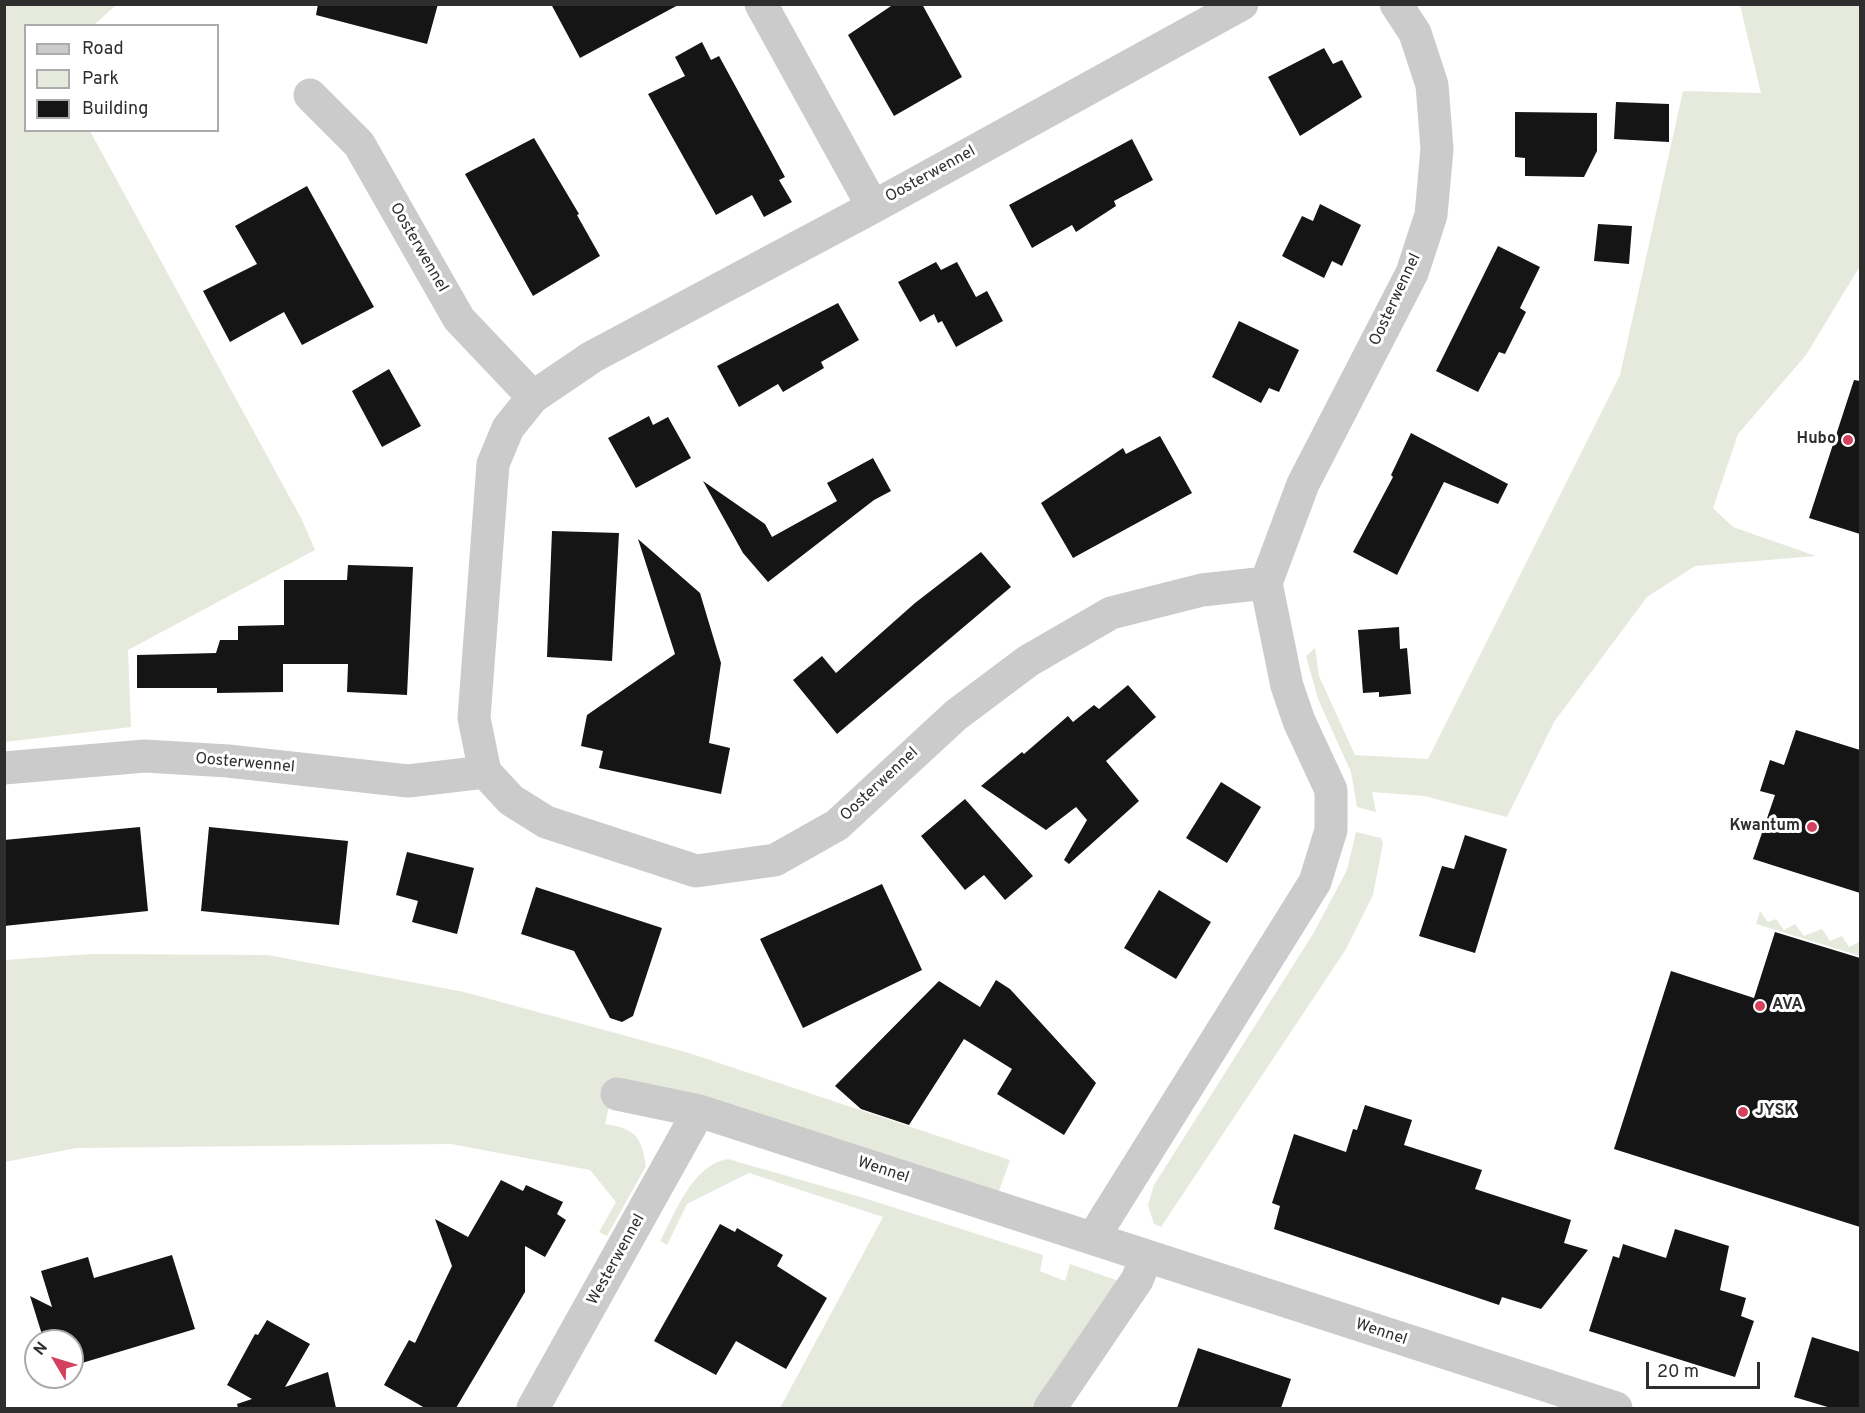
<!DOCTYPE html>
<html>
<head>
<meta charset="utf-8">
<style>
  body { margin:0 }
  #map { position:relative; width:1865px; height:1413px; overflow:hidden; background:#fff; font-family:Overpass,sans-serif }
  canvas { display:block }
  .frame { position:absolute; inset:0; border:6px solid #2e2e2e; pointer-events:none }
  .legend { position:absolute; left:24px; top:24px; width:195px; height:108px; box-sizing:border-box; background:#fff; border:2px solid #ababab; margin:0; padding:8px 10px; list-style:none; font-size:18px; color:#2e2e2e }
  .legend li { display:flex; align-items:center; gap:12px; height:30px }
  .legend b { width:30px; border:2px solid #ababab }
  .north { position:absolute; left:24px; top:1329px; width:60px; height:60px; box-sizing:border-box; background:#fff; border:2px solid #ababab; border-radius:50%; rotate:308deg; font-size:16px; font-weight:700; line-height:24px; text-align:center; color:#2e2e2e }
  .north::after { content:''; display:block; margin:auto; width:21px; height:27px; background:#d4415e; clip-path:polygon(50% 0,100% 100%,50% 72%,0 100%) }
  .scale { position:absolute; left:1646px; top:1362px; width:114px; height:27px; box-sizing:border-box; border:3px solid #2e2e2e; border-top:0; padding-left:8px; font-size:18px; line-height:21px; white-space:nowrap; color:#2e2e2e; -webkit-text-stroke:4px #fff; paint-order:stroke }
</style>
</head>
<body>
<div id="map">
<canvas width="1865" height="1413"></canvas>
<div class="frame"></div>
<ul class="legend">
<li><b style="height:8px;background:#cbcbcb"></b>Road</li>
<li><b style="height:16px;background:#e6eadd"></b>Park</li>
<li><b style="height:16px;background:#151515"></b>Building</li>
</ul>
<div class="north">N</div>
<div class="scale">20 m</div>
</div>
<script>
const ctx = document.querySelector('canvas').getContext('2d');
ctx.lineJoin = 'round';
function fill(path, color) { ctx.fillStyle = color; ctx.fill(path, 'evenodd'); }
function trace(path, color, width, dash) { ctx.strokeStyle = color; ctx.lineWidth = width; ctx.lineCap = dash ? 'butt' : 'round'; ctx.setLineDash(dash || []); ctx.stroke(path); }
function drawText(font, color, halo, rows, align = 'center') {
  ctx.font = font + ' Overpass,sans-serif'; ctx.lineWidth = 6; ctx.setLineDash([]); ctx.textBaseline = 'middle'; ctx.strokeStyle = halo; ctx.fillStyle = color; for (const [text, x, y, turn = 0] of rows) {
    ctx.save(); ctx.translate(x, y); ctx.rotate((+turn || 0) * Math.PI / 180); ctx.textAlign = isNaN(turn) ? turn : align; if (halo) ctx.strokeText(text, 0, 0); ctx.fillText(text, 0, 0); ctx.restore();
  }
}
const green = new Path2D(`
  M 4,5 L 116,5 L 94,25 L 26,26 L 26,130 L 90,131 L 302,520 L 315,550 L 128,650 L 131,727 L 5,742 Z
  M 1740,5 L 1860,5 L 1860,266 L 1806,355 L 1738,434 L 1713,508 L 1733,527 L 1816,556 L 1695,566 L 1647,597 L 1554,722 L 1507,817 L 1424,796 L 1372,792 L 1376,812 L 1357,807 L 1351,772 L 1318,699 L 1306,656 L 1315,648 L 1319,676 L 1355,755 L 1428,759 L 1620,375 L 1683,91 L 1761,93 Z
  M 1356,832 L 1381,838 L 1383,843 L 1373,895 L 1346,949 L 1161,1227 L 1154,1224 L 1148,1205 L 1154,1185 L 1313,934 L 1347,870 Z
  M 1760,911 L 1768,922 L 1776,919 L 1784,930 L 1795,924 L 1804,936 L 1822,929 L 1830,941 L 1842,936 L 1849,947 L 1859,942 L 1860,956 L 1756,924 Z
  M 91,954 L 268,955 L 464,992 L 689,1053 L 1010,1160 L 999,1191 L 615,1080 L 605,1124 C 635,1129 641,1135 646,1166 L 607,1236 L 599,1232 L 616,1202 L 590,1170 L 451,1144 L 76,1148 L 5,1162 L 5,960 Z
  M 728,1159 L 864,1198 L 1043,1255 L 1040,1271 L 1065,1281 L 1070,1264 L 1119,1281 L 1041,1408 L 780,1408 L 883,1217 L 749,1173 L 687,1204 L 667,1245 L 660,1241 C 676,1212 692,1165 728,1159 Z`);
const building = new Path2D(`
  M 318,4 L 438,4 L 427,44 L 316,15 Z
  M 551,4 L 680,4 L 580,58 Z
  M 894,4 L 922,4 L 962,77 L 894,116 L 848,35 Z
  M 702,42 L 711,60 L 719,56 L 785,177 L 779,180 L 792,202 L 764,217 L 752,195 L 716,215 L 648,94 L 685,76 L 675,57 Z
  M 1324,48 L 1333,64 L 1342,60 L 1362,97 L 1300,136 L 1268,77 Z
  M 1616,102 L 1669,104 L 1669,142 L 1614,139 Z
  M 1515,112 L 1597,113 L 1597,151 L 1584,177 L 1525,176 L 1525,158 L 1515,157 Z
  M 534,138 L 579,214 L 577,215 L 600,256 L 533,296 L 465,174 Z
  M 1132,139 L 1153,180 L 1114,201 L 1116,206 L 1076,232 L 1072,225 L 1032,248 L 1009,205 Z
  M 307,186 L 374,307 L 302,345 L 284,312 L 230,342 L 203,291 L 257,264 L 235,226 Z
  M 1320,204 L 1361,225 L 1342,266 L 1332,261 L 1324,278 L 1282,256 L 1302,216 L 1313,221 Z
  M 1598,224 L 1632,226 L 1629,264 L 1594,261 Z
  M 1498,246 L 1540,267 L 1520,308 L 1526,312 L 1505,354 L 1499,352 L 1478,392 L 1436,371 Z
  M 936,262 L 941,270 L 957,262 L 976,297 L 987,291 L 1003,321 L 956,347 L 942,321 L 938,323 L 934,314 L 920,322 L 898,282 Z
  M 838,303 L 859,340 L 821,362 L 824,368 L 783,392 L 778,384 L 739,407 L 717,366 Z
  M 1239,321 L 1299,350 L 1279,392 L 1269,388 L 1261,403 L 1212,377 Z
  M 389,369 L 421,426 L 382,447 L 352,391 Z
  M 1854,380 L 1860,381 L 1860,534 L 1809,518 Z
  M 649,416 L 653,425 L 668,417 L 691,458 L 636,488 L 608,438 Z
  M 1411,433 L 1508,484 L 1498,504 L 1444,482 L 1397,575 L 1353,552 L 1393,477 L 1391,475 Z
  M 1160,436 L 1192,493 L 1073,558 L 1041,503 L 1123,448 L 1126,454 Z
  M 873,458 L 891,491 L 874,500 L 768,582 L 743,553 L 703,481 L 765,524 L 772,537 L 837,501 L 827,483 Z
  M 552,531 L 619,533 L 612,661 L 547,657 Z
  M 638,539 L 700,593 L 721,663 L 709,743 L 730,748 L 721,794 L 599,768 L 603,751 L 581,746 L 587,715 L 675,654 Z
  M 981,552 L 1011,587 L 837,734 L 793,680 L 822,656 L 836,673 L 915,603 Z
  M 348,565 L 413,567 L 407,695 L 347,692 L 348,664 L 283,664 L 283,692 L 217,693 L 217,688 L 137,688 L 137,655 L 216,653 L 220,640 L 238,640 L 238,626 L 284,625 L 284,580 L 347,580 Z
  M 1399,627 L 1400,649 L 1407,648 L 1411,694 L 1379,697 L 1379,692 L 1363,693 L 1358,630 Z
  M 1128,685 L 1156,717 L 1106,761 L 1139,801 L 1069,864 L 1064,860 L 1087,820 L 1076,807 L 1046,830 L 981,786 L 1022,752 L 1024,754 L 1068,716 L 1073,722 L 1094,705 L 1099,709 Z
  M 1796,730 L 1860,750 L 1860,893 L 1753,859 L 1775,795 L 1760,791 L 1770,760 L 1784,765 Z
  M 1221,782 L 1261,807 L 1227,863 L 1186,838 Z
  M 965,799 L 1033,876 L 1005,900 L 984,875 L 965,890 L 921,836 Z
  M 140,827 L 148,911 L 4,926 L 4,840 Z
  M 209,827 L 348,841 L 339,925 L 201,911 Z
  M 1465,835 L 1507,849 L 1475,953 L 1419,936 L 1442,866 L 1454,869 Z
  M 407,852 L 474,868 L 457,934 L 412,922 L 418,901 L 396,895 Z
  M 882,884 L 922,970 L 803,1028 L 760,939 Z
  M 536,887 L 662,928 L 633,1016 L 622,1022 L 610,1018 L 574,951 L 521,934 Z
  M 1159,890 L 1211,922 L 1176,979 L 1124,948 Z
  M 1775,932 L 1860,958 L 1860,1227 L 1614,1149 L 1671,971 L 1754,998 Z
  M 996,980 L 1010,989 L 1096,1083 L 1064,1135 L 997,1094 L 1012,1069 L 964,1039 L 909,1125 L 861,1109 L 835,1086 L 939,981 L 980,1007 Z
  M 1365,1105 L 1412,1120 L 1404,1145 L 1482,1170 L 1475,1189 L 1571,1220 L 1564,1243 L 1588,1250 L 1541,1309 L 1502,1297 L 1499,1305 L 1274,1229 L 1280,1206 L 1272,1203 L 1294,1134 L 1346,1152 L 1353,1129 L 1357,1130 Z
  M 501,1180 L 523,1191 L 526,1185 L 563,1202 L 557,1214 L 566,1220 L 545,1257 L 525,1246 L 525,1292 L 456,1408 L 425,1408 L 384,1385 L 409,1340 L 415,1343 L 452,1266 L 435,1219 L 468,1237 Z
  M 720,1224 L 735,1232 L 737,1228 L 783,1255 L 777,1266 L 827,1298 L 786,1369 L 736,1341 L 716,1375 L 654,1341 Z
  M 1675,1229 L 1729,1246 L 1720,1290 L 1746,1298 L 1741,1316 L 1754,1321 L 1735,1377 L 1589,1331 L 1613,1256 L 1619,1258 L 1623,1244 L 1666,1258 Z
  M 172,1255 L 195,1329 L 72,1366 L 72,1341 L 44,1341 L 30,1296 L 52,1307 L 41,1271 L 88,1257 L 94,1278 Z
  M 267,1320 L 310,1344 L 285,1387 L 328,1372 L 336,1408 L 238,1408 L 237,1404 L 252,1399 L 227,1385 L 255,1334 L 258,1335 Z
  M 1812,1337 L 1860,1352 L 1860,1408 L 1831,1408 L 1794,1397 Z
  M 1198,1348 L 1291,1379 L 1281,1408 L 1177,1408 Z`);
const minor = new Path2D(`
  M 761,4 L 873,207
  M 1242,4 L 873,207 L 592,357 L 533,397 L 508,428 L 493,464 L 474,718 L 485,772 L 511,800 L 546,822 L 696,871 L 775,860 L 837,825 L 956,715 L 1028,661 L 1111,613 L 1202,590 L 1266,583
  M 310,95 L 359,144 L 459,319 L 533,397
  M 4,768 L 145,756 L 228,761 L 408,781 L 485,772
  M 617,1094 L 699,1111 L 1616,1408
  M 1093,1238 L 1315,882 L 1331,830 L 1331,790 L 1299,721 L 1287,686 L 1266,583 L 1303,484 L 1412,273 L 1431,215 L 1437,149 L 1432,85 L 1415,33 L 1396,4
  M 533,1408 L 699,1111
  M 1050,1408 L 1137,1280 L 1146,1258`);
const markers = [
  [1848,440,6,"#d4415e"],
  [1812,827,6,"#d4415e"],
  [1760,1006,6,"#d4415e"],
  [1743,1112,6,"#d4415e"]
];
const streetNames = [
  ["Oosterwennel",931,175,-29],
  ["Oosterwennel",418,248,60],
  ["Oosterwennel",1396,300,-65],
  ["Oosterwennel",245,764,5],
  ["Oosterwennel",880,785,-43],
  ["Wennel",883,1171,18],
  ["Westerwennel",617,1260,-61],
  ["Wennel",1381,1333,18]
];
const poiNames = [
  ["Hubo",1836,440],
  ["Kwantum",1800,827],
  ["AVA",1772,1006,"left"],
  ["JYSK",1755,1112,"left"]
];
fill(green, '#e6eadd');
fill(building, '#151515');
trace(minor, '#cbcbcb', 33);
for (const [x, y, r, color] of markers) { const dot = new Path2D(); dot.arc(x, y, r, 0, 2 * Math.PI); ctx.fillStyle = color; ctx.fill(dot); trace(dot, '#fff', 2); }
drawText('16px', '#2e2e2e', '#fff', streetNames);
drawText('bold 16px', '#2e2e2e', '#fff', poiNames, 'right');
</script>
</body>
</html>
